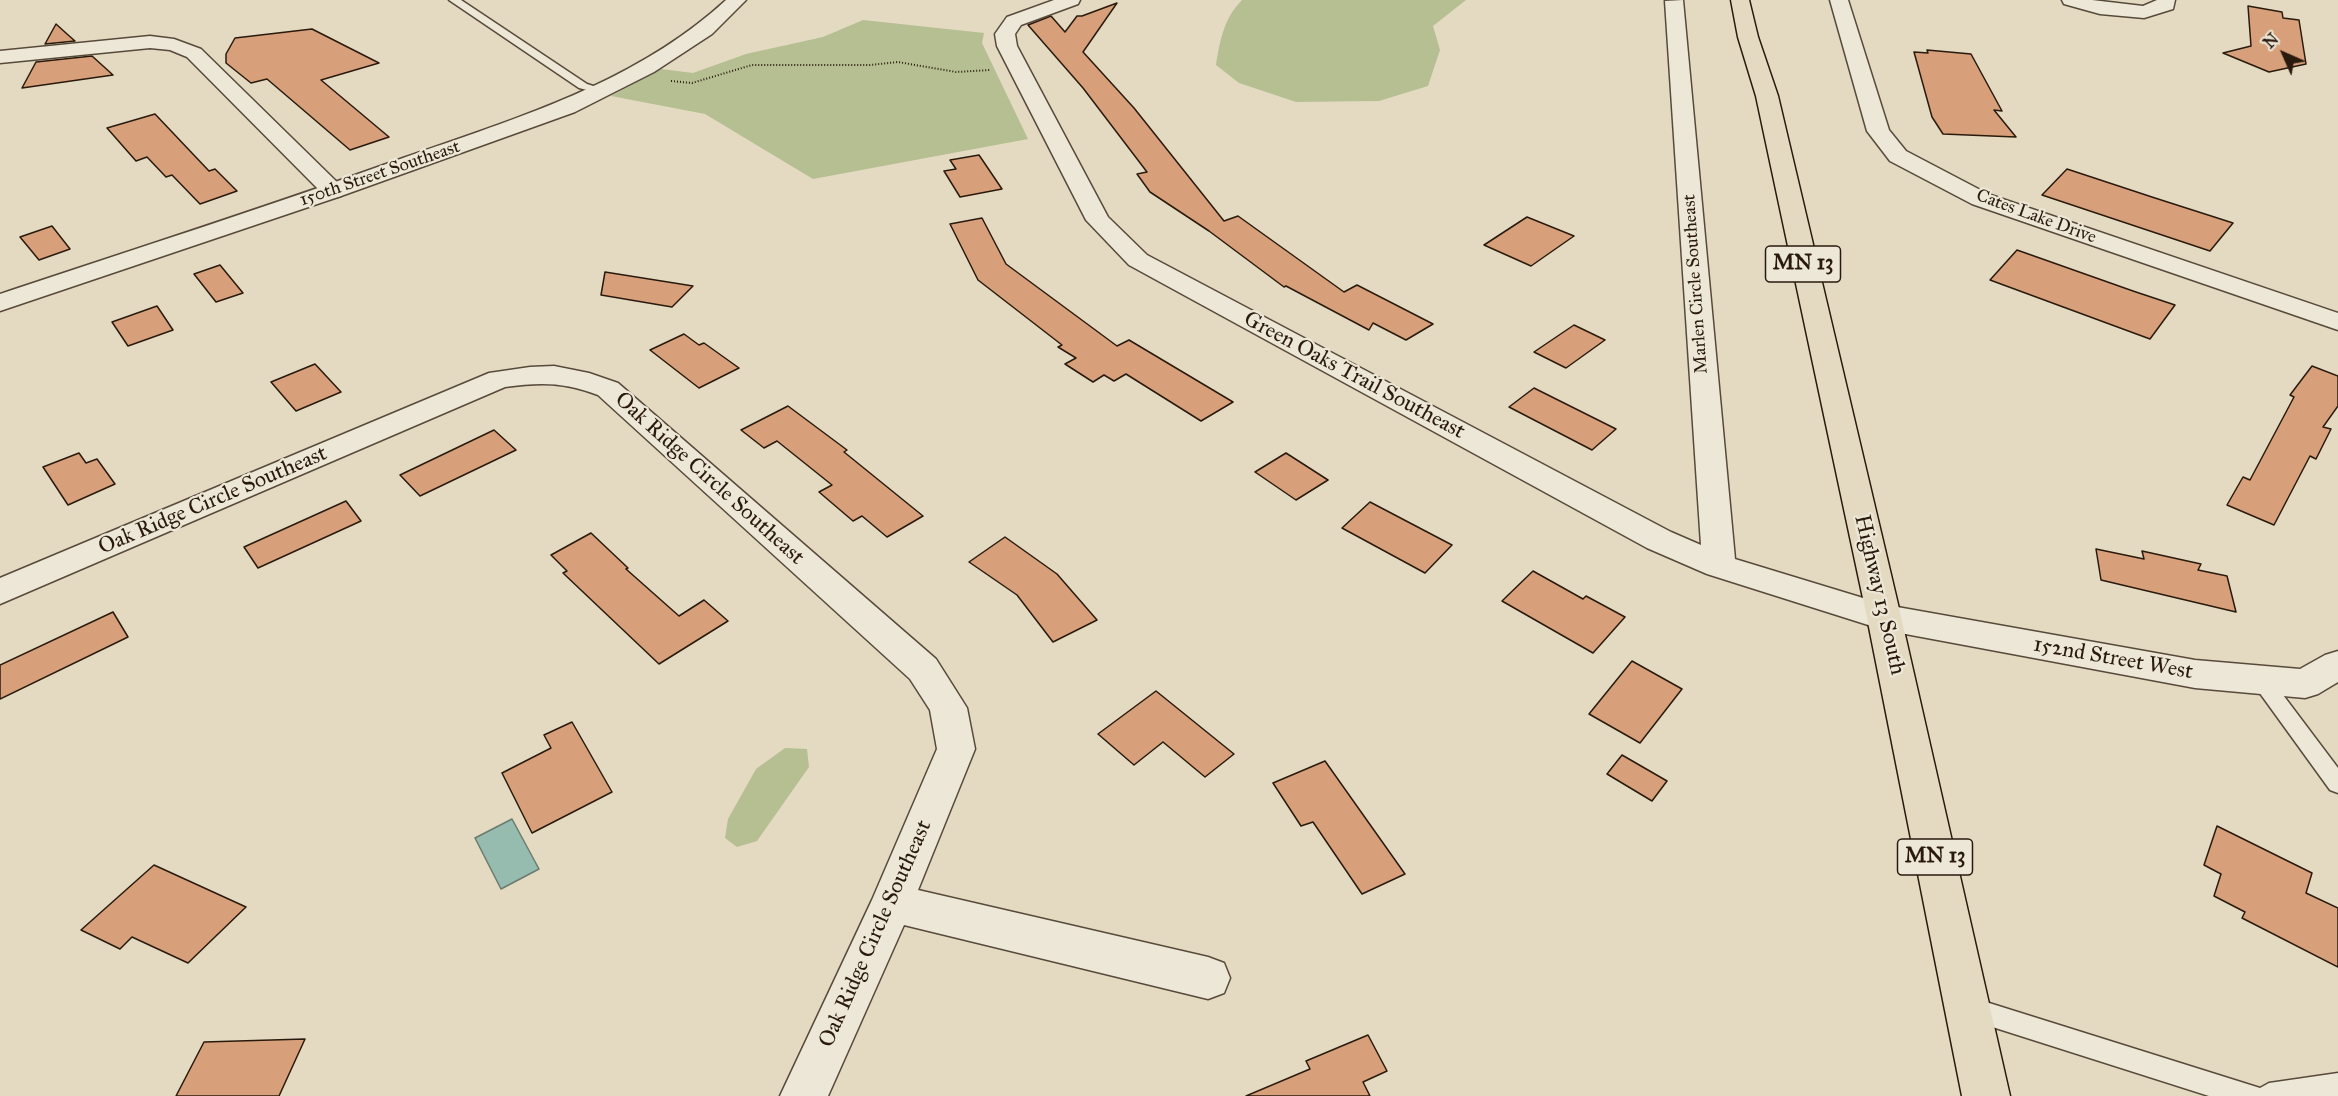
<!DOCTYPE html>
<html>
<head>
<meta charset="utf-8">
<style>
  body { margin:0 }
  #map { position:relative; width:2338px; height:1096px; overflow:hidden; background:#e3dac1; font-family:"IM FELL Great Primer",serif }
  canvas { display:block }
  .north { position:absolute; left:2254px; top:24px; width:60px; height:60px; -webkit-text-stroke:4px #ede7d7; paint-order:stroke; rotate:315deg; font-size:16px; font-weight:700; line-height:24px; text-align:center; color:#2a1a0d }
  .north::after { content:''; display:block; margin:auto; width:21px; height:27px; background:#2a1a0d; clip-path:polygon(50% 0,100% 100%,50% 72%,0 100%) }
</style>
</head>
<body>
<div id="map">
<canvas width="2338" height="1096"></canvas>
<div class="north">N</div>
</div>
<script>
const ctx = document.querySelector('canvas').getContext('2d');
ctx.lineJoin = 'round';
function fill(path, color) { ctx.fillStyle = color; ctx.fill(path, 'evenodd'); }
function trace(path, color, width, dash) { ctx.strokeStyle = color; ctx.lineWidth = width; ctx.lineCap = dash ? 'butt' : 'round'; ctx.setLineDash(dash || []); ctx.stroke(path); }
function drawText(font, color, halo, rows, align = 'center') {
  ctx.font = font + ' "IM FELL Great Primer",serif'; ctx.lineWidth = 4.5; ctx.setLineDash([]); ctx.textBaseline = 'middle'; ctx.strokeStyle = halo; ctx.fillStyle = color; for (const [text, x, y, turn = 0] of rows) {
    ctx.save(); ctx.translate(x, y); ctx.rotate((+turn || 0) * Math.PI / 180); ctx.textAlign = isNaN(turn) ? turn : align; if (halo) ctx.strokeText(text, 0, 0); ctx.fillText(text, 0, 0); ctx.restore();
  }
}
const green = new Path2D(`
  M 1242,0 L 1466,0 L 1433,26 L 1440,50 L 1428,86 L 1379,101 L 1296,102 L 1239,83 L 1216,65 C 1220,40 1224,18 1242,0 Z
  M 863,20 L 984,33 L 982,43 L 1028,139 L 813,179 L 705,114 L 611,96 L 661,69 L 693,73 L 746,54 L 823,37 Z
  M 785,748 L 807,749 L 809,767 L 757,841 L 737,847 L 725,838 L 728,819 L 756,769 Z`);
const water = new Path2D(`
  M 512,819 L 539,869 L 501,889 L 475,838 Z`);
const building = new Path2D(`
  M 1117,3 L 1083,52 L 1134,108 L 1224,221 L 1238,216 L 1344,292 L 1357,285 L 1433,324 L 1406,340 L 1373,323 L 1369,330 L 1286,286 L 1284,287 L 1209,231 L 1150,192 L 1137,174 L 1147,172 L 1083,88 L 1028,25 L 1051,16 L 1065,32 L 1077,16 L 1082,16 Z
  M 2248,6 L 2282,12 L 2283,18 L 2299,20 L 2306,64 L 2269,72 L 2223,53 L 2251,46 Z
  M 56,24 L 67,34 L 75,41 L 45,44 Z
  M 312,29 L 379,63 L 321,80 L 389,137 L 350,150 L 267,79 L 251,83 L 226,63 L 226,54 L 235,38 Z
  M 1927,50 L 1971,54 L 2002,111 L 1994,110 L 2016,137 L 1943,134 L 1932,117 L 1914,52 L 1928,53 Z
  M 92,56 L 113,75 L 22,88 L 36,62 Z
  M 155,114 L 209,171 L 215,169 L 237,191 L 200,204 L 172,175 L 166,177 L 147,157 L 136,161 L 107,128 Z
  M 979,155 L 1002,189 L 960,197 L 944,171 L 956,169 L 950,160 Z
  M 2067,169 L 2155,198 L 2233,223 L 2210,251 L 2042,195 Z
  M 1527,217 L 1574,236 L 1531,266 L 1484,245 Z
  M 982,218 L 1006,264 L 1117,346 L 1129,340 L 1233,402 L 1201,421 L 1126,374 L 1114,381 L 1104,375 L 1093,382 L 1065,364 L 1076,358 L 1058,347 L 1062,345 L 978,280 L 950,224 Z
  M 52,226 L 70,249 L 39,260 L 20,237 Z
  M 2017,250 L 2133,291 L 2175,305 L 2150,339 L 1990,280 Z
  M 220,265 L 243,293 L 216,302 L 194,274 Z
  M 605,272 L 693,286 L 672,307 L 601,295 Z
  M 157,306 L 173,330 L 128,346 L 112,322 Z
  M 1574,325 L 1605,340 L 1566,368 L 1534,352 Z
  M 684,334 L 699,345 L 704,343 L 739,368 L 699,388 L 650,350 Z
  M 315,364 L 341,392 L 296,411 L 271,382 Z
  M 2312,366 L 2338,376 L 2338,406 L 2323,427 L 2331,429 L 2316,459 L 2310,456 L 2274,525 L 2227,505 L 2243,477 L 2250,480 L 2294,397 L 2290,395 Z
  M 1534,388 L 1616,429 L 1592,450 L 1509,407 Z
  M 788,406 L 847,450 L 844,452 L 923,516 L 887,537 L 862,516 L 853,521 L 819,492 L 832,485 L 777,441 L 764,448 L 741,430 Z
  M 494,430 L 516,450 L 420,496 L 400,475 Z
  M 79,453 L 86,463 L 97,459 L 115,484 L 68,505 L 43,467 Z
  M 1286,453 L 1328,480 L 1296,500 L 1255,472 Z
  M 346,501 L 361,521 L 258,568 L 244,547 Z
  M 1370,502 L 1452,545 L 1425,573 L 1342,528 Z
  M 591,533 L 628,568 L 626,569 L 679,616 L 704,600 L 728,621 L 659,664 L 563,573 L 567,571 L 551,555 Z
  M 1005,537 L 1057,574 L 1097,620 L 1053,642 L 1017,595 L 969,562 Z
  M 2096,549 L 2144,559 L 2142,551 L 2201,564 L 2198,570 L 2227,576 L 2236,612 L 2101,580 Z
  M 1533,571 L 1583,599 L 1586,596 L 1625,617 L 1593,653 L 1502,601 Z
  M 113,612 L 128,637 L 0,699 L 0,665 Z
  M 1632,661 L 1682,689 L 1640,743 L 1589,714 Z
  M 1156,691 L 1234,754 L 1205,777 L 1163,742 L 1134,765 L 1098,734 Z
  M 572,722 L 612,792 L 532,833 L 502,773 L 551,748 L 544,735 Z
  M 1622,755 L 1667,781 L 1652,801 L 1607,774 Z
  M 1325,761 L 1405,874 L 1362,894 L 1313,822 L 1301,826 L 1273,783 Z
  M 2217,826 L 2312,873 L 2306,893 L 2338,908 L 2338,967 L 2242,918 L 2245,912 L 2214,896 L 2221,874 L 2204,865 Z
  M 154,865 L 246,907 L 188,963 L 132,937 L 120,949 L 81,930 Z
  M 1368,1035 L 1387,1071 L 1363,1082 L 1370,1096 L 1246,1096 L 1310,1069 L 1306,1061 Z
  M 305,1039 L 279,1096 L 176,1096 L 204,1042 Z`);
const path = new Path2D(`
  M 671,81 L 692,83 L 752,65 L 870,65 L 898,62 L 956,72 L 990,70`);
const service = new Path2D(`
  M 449,0 L 461,0 L 587,84 L 609,91 L 603,94 L 579,88 Z
  M 2261,672 L 2268,675 L 2338,768 L 2338,793 L 2330,790 L 2254,685 L 2251,680 L 2254,675 Z
  M 1970,997 L 2260,1088 L 2269,1083 L 2338,1073 L 2338,1096 L 2209,1096 L 1961,1017 L 1958,1009 L 1961,1001 Z`);
const minor = new Path2D(`
  M 1054,0 L 1080,0 L 1078,4 L 1021,25 L 1015,34 L 1017,46 L 1108,217 L 1147,255 L 1671,532 L 1701,545 L 1665,1 L 1683,0 L 1735,559 L 1886,605 L 2195,660 L 2300,669 L 2325,655 L 2338,651 L 2338,682 L 2318,694 L 2305,698 L 2195,688 L 1884,630 L 1707,574 L 1647,548 L 1129,265 L 1086,220 L 997,46 L 995,34 L 1007,17 Z
  M 2062,0 L 2092,0 L 2143,6 L 2157,0 L 2175,0 L 2173,9 L 2144,18 L 2100,14 L 2064,4 Z
  M 150,36 L 174,39 L 201,49 L 341,186 L 345,191 L 341,196 L 333,198 L 325,196 L 187,57 L 170,50 L 150,48 L 0,63 L 0,51 Z
  M 554,366 L 589,373 L 618,383 L 936,659 L 967,708 L 975,749 L 918,890 L 1208,957 L 1224,963 L 1230,978 L 1224,993 L 1208,999 L 904,925 L 828,1096 L 780,1096 L 872,900 L 937,749 L 930,710 L 910,679 L 598,395 C 564,382 541,382 505,387 L 0,604 L 0,578 L 489,373 L 530,367 Z`);
const tertiary = new Path2D(`
  M 726,0 L 746,0 L 712,34 L 654,72 L 575,112 L 341,196 L 0,311 L 0,294 C 135,249 270,206 403,158 C 517,118 636,83 726,0 Z
  M 1830,0 L 1848,0 L 1889,130 L 1906,151 L 1988,194 L 2338,313 L 2338,330 L 1972,204 L 1890,161 L 1867,131 Z`);
const primary = new Path2D(`
  M 1731,0 L 1749,0 L 1758,37 L 1778,96 L 1901,617 L 2010,1096 L 1962,1096 L 1867,617 L 1756,96 L 1738,37 Z`);
const farStreetnames = [
  ["150th Street Southeast",380,174,-19],
  ["Cates Lake Drive",2036,217,20],
  ["Marlen Circle Southeast",1696,284,-94]
];
const shields = [
  [1803,264,75],
  [1935,857,75]
];
const shieldNames = [
  ["MN 13",1803,264],
  ["MN 13",1935,857]
];
const streetNames = [
  ["Green Oaks Trail Southeast",1354,376,28],
  ["Oak Ridge Circle Southeast",709,479,42],
  ["Oak Ridge Circle Southeast",213,501,-23],
  ["Highway 13 South",1879,595,77],
  ["152nd Street West",2113,659,10],
  ["Oak Ridge Circle Southeast",876,934,-66]
];
fill(green, '#b5bf92');
fill(water, '#96bbaf');
trace(water, '#6b7b6e', 1.5);
fill(building, '#d7a07b');
trace(building, '#2a1a0d', 1.5);
trace(service, '#584a3a', 3);
trace(minor, '#584a3a', 3);
trace(tertiary, '#584a3a', 3);
trace(primary, '#2a1a0d', 3);
trace(path, '#2a1a0d', 2, [1, 2]);
fill(service, '#ede7d7');
fill(minor, '#ede7d7');
fill(tertiary, '#ede7d7');
fill(primary, '#e3dac1');
drawText('18px', '#2a1a0d', '#ede7d7', farStreetnames);
for (const [x, y, w] of shields) { const box = new Path2D(); box.roundRect(x - w / 2, y - 18, w, 36, 4.5); ctx.fillStyle = '#ede7d7'; ctx.fill(box); trace(box, '#2a1a0d', 1.5); }
drawText('bold 21px', '#2a1a0d', null, shieldNames);
drawText('22px', '#2a1a0d', '#ede7d7', streetNames);
</script>
</body>
</html>
